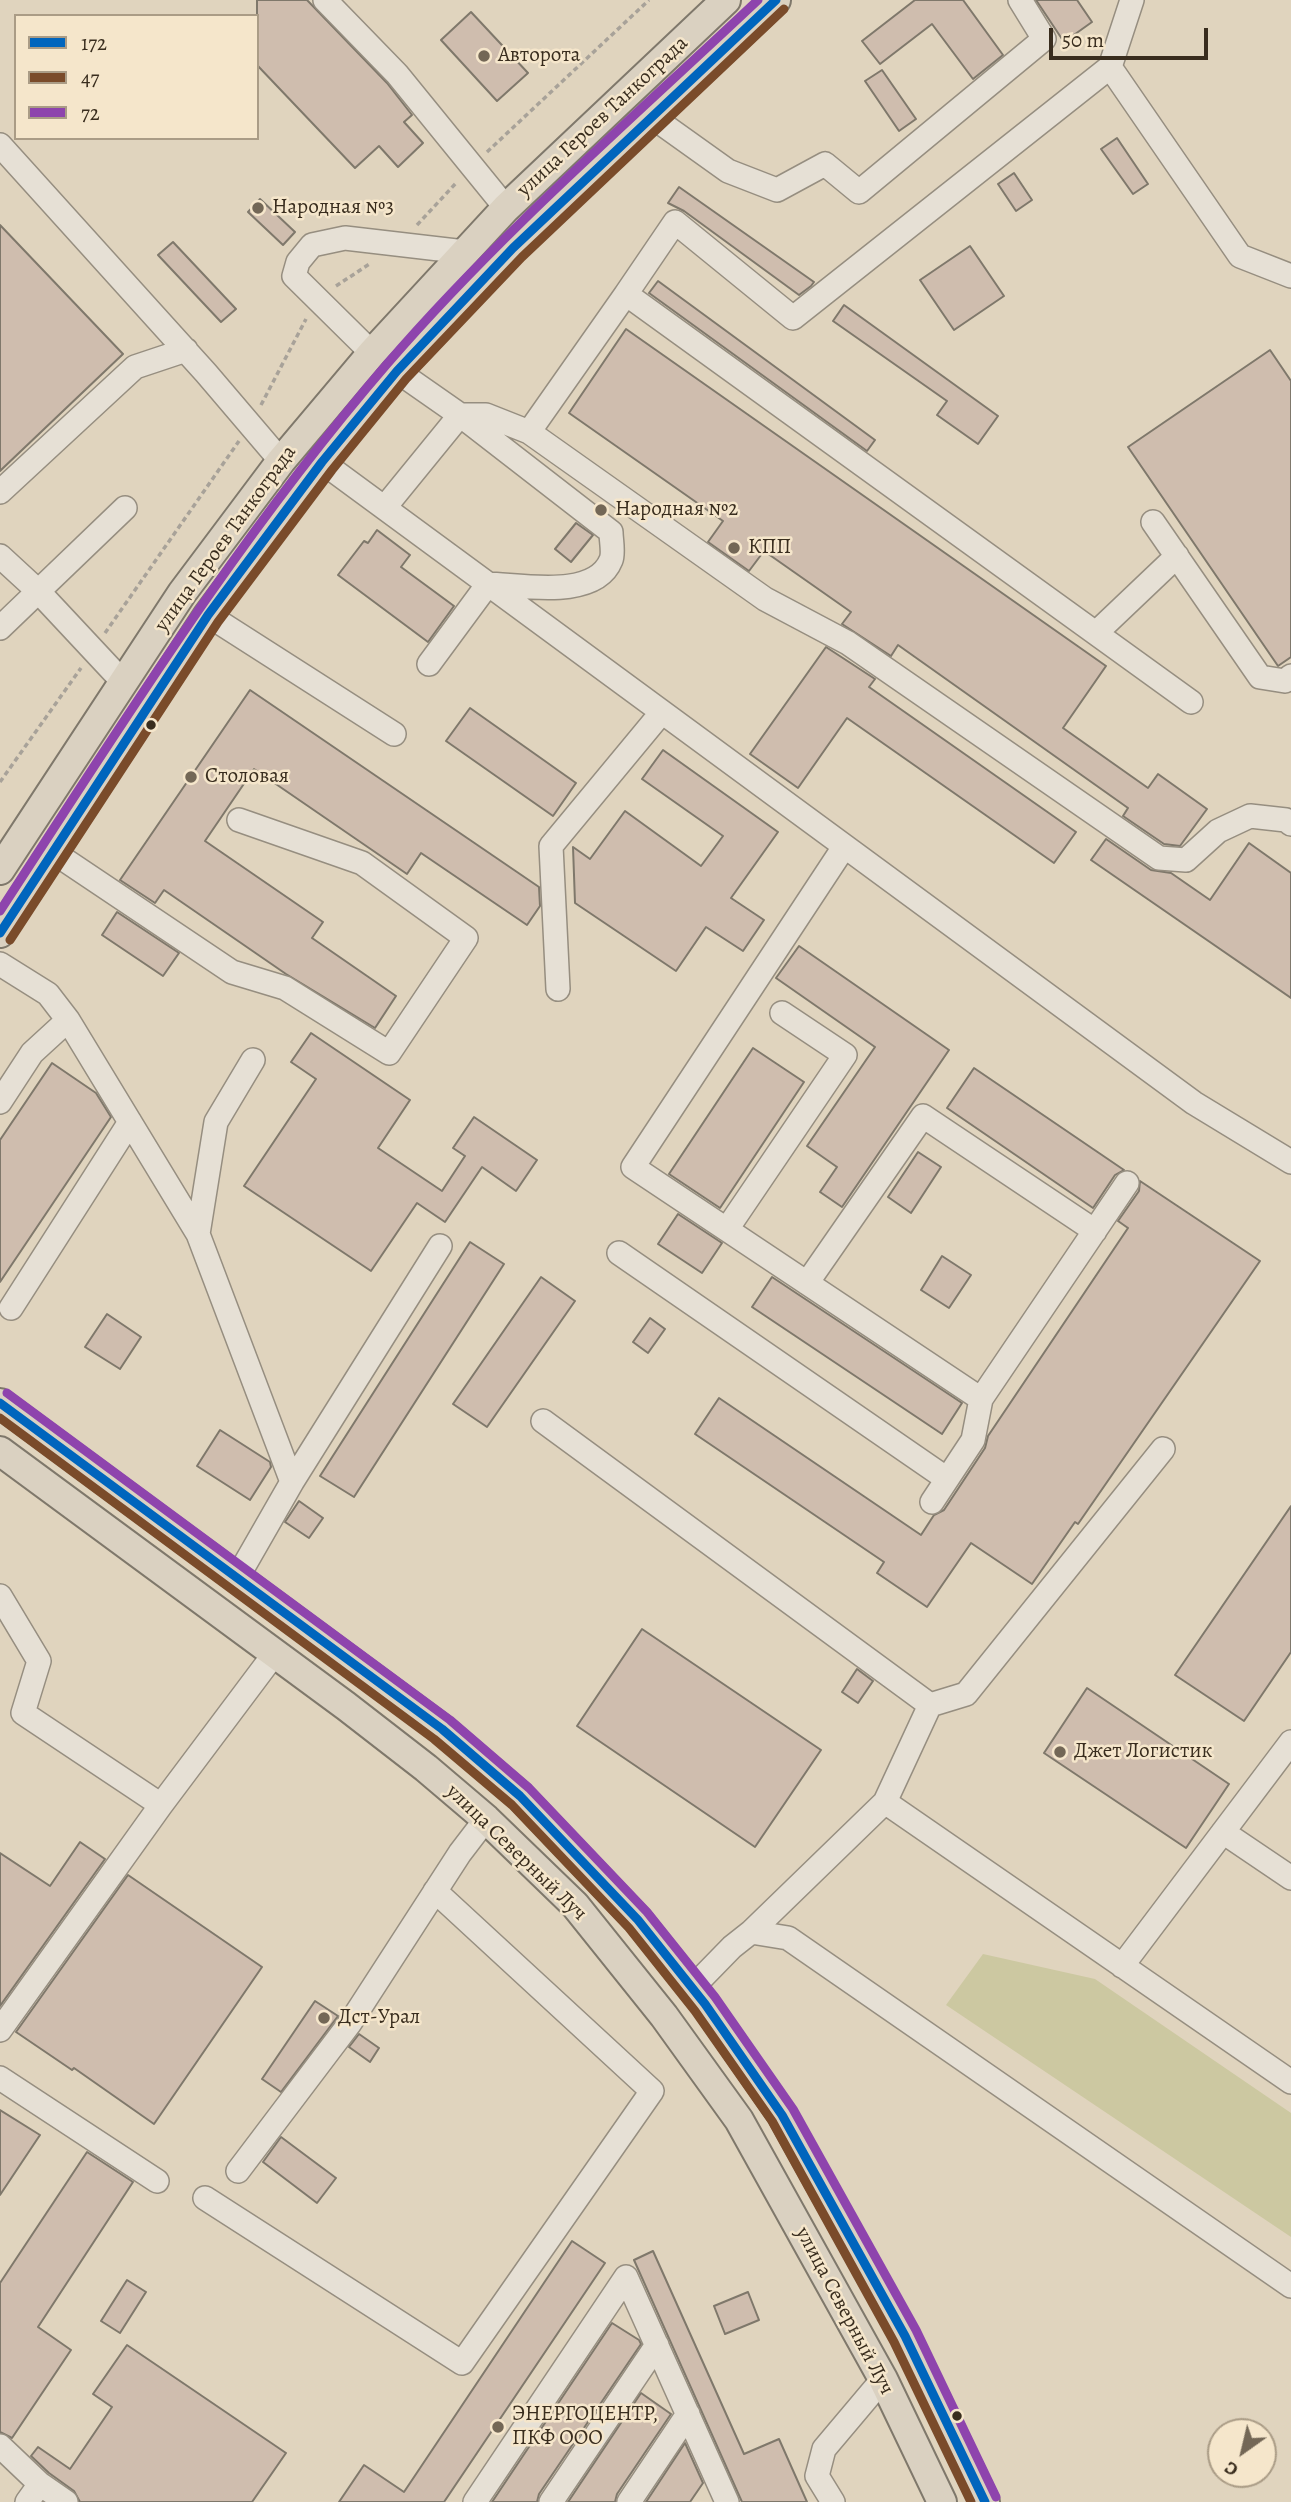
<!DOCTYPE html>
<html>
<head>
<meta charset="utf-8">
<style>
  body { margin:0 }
  #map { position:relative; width:1291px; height:2502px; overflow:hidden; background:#e0d4be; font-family:Alegreya,serif }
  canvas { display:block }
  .legend { position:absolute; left:14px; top:14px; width:245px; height:126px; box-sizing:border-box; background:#f5e6cb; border:2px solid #aa9c86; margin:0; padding:9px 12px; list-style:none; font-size:21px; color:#392d1e }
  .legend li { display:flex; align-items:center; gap:14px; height:35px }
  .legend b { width:35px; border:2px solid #aa9c86 }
  .north { position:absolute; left:1207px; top:2418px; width:70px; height:70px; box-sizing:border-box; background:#f5e6cb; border:2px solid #aa9c86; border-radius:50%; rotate:214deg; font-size:19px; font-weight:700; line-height:28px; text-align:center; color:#392d1e }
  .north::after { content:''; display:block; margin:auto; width:24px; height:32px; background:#736756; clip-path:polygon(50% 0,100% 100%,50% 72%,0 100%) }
  .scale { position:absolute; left:1049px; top:28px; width:159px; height:32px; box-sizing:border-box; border:4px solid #392d1e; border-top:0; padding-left:9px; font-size:21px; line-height:24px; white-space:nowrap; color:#392d1e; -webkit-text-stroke:5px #f5e6cb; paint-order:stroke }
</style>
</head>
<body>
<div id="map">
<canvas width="1291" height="2502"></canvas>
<ul class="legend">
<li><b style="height:9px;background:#0065bd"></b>172</li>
<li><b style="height:9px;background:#7a4b2a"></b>47</li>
<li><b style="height:9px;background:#8e44ad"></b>72</li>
</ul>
<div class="north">С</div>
<div class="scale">50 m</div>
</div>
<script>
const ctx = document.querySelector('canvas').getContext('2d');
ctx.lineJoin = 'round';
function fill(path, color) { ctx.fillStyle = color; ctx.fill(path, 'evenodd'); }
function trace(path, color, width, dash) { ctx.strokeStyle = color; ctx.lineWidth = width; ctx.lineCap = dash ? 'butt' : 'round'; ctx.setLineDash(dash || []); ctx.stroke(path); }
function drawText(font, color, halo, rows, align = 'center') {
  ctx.font = font + ' Alegreya,serif'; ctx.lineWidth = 5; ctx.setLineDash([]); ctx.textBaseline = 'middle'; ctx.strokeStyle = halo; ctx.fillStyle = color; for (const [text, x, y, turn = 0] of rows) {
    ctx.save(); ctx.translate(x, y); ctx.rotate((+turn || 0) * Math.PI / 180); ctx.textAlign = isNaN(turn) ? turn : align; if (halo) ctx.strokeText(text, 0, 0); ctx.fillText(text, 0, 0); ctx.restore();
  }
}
const green = new Path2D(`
  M 983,1954 L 1095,1979 L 1291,2113 L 1291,2237 L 946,2005 Z`);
const building = new Path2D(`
  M 257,0 L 307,0 L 387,83 L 412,115 L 404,122 L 423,143 L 398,167 L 379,146 L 355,168 L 257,65 Z
  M 915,0 L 963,0 L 1003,55 L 973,79 L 932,24 L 880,64 L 862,41 Z
  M 1036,0 L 1077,0 L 1092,22 L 1064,42 Z
  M 471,12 L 528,73 L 497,101 L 441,40 Z
  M 882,70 L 916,119 L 899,131 L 865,81 Z
  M 1117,138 L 1148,184 L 1133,194 L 1101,149 Z
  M 1014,173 L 1032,200 L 1016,211 L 998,184 Z
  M 679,187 L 814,282 L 811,286 L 799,295 L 684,211 L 668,203 Z
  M 260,199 L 295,232 L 283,245 L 248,212 Z
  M 0,225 L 123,354 L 0,471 Z
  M 173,242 L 236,309 L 221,322 L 158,255 Z
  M 970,246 L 1004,296 L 954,330 L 920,280 Z
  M 658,281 L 875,440 L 867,451 L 649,293 Z
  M 844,305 L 998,416 L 978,444 L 937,415 L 947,401 L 833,321 Z
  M 626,329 L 1106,666 L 1063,728 L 1148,788 L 1158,774 L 1207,809 L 1180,846 L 1164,844 L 1123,816 L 1128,808 L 898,645 L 891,656 L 842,624 L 851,612 L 764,551 L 749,571 L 708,542 L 723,521 L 569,413 Z
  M 1270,350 L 1291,381 L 1291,657 L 1278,666 L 1128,447 Z
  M 576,523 L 593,535 L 571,562 L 555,549 Z
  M 377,530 L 410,555 L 401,567 L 454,606 L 428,642 L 338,575 L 364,541 L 368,543 Z
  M 826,647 L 875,679 L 869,687 L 1076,832 L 1054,863 L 847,718 L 798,788 L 750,754 Z
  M 250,690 L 539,887 L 540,906 L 527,925 L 421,853 L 407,874 L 254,769 L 205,841 L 323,922 L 312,938 L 396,996 L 375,1028 L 286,974 L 164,890 L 155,903 L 120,880 Z
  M 470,708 L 576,783 L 553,816 L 446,741 Z
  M 663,750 L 778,832 L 731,898 L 764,920 L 743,951 L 706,927 L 676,971 L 575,903 L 573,847 L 590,859 L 625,811 L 701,866 L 723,836 L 642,779 Z
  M 1106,839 L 1151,870 L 1171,873 L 1210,900 L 1249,843 L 1291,873 L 1291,998 L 1091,860 Z
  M 117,912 L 179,953 L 163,976 L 102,935 Z
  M 799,946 L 949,1050 L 842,1207 L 820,1192 L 837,1167 L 807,1146 L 875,1047 L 776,978 Z
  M 311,1033 L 410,1100 L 378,1148 L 442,1191 L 465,1156 L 453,1148 L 474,1117 L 537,1160 L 516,1191 L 482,1167 L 445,1222 L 417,1203 L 371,1271 L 244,1186 L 316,1079 L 291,1062 Z
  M 753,1048 L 804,1082 L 720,1208 L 669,1174 Z
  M 52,1063 L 96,1093 L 111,1117 L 0,1282 L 0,1140 Z
  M 974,1068 L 1124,1170 L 1115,1175 L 1093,1208 L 947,1108 Z
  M 918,1152 L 941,1167 L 911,1213 L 888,1197 Z
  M 1140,1181 L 1260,1261 L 1078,1524 L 1075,1522 L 1032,1584 L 971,1543 L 927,1607 L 877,1573 L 884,1562 L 695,1434 L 719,1398 L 921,1535 L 934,1515 L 944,1510 L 985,1448 L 988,1436 L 1128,1228 L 1118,1221 L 1139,1191 Z
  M 678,1214 L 722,1243 L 702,1273 L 658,1244 Z
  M 470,1242 L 504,1264 L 354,1497 L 320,1476 Z
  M 942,1256 L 971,1275 L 949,1308 L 921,1290 Z
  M 541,1277 L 575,1301 L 487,1427 L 453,1404 Z
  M 772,1277 L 962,1403 L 942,1434 L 752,1307 Z
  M 107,1314 L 141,1337 L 120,1369 L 85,1347 Z
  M 650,1318 L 665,1329 L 648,1353 L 633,1342 Z
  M 220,1430 L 270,1462 L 271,1467 L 250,1500 L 197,1466 Z
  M 299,1501 L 323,1518 L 309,1538 L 285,1522 Z
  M 1291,1506 L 1291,1652 L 1244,1721 L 1175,1675 Z
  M 642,1629 L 821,1750 L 755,1847 L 577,1726 Z
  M 857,1669 L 873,1681 L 858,1703 L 842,1692 Z
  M 1087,1688 L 1229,1784 L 1186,1848 L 1044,1753 Z
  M 80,1842 L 105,1859 L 0,2006 L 0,1853 L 50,1886 Z
  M 128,1875 L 262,1967 L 154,2124 L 74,2068 L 72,2070 L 16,2032 Z
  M 315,2001 L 338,2016 L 281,2092 L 262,2079 Z
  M 359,2034 L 379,2048 L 370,2062 L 349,2047 Z
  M 0,2110 L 40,2135 L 0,2195 Z
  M 281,2137 L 336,2178 L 317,2203 L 263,2162 Z
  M 87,2152 L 133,2182 L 38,2327 L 71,2350 L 12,2438 L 0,2432 L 0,2283 Z
  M 572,2241 L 605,2263 L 444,2502 L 339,2502 L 364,2465 L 404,2492 Z
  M 653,2251 L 744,2454 L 779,2439 L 807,2502 L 742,2502 L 634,2260 Z
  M 127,2280 L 146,2292 L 120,2333 L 101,2321 Z
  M 748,2292 L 759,2320 L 725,2334 L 714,2306 Z
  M 612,2323 L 639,2340 L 641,2344 L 539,2494 L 537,2502 L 492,2502 Z
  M 127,2345 L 286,2453 L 252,2502 L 80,2502 L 74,2491 L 49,2473 L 31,2456 L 38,2447 L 70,2469 L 112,2407 L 93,2394 Z
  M 641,2393 L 671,2414 L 617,2494 L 615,2502 L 568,2502 Z
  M 685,2443 L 703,2483 L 690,2502 L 646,2502 Z`);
const path = new Path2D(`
  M 487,152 L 649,0
  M 417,225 L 457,182
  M 336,286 L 371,263
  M 261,405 L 306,319
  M 105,633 L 239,441
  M 0,782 L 81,668`);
const minor = new Path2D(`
  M 325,0 L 397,74 L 506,208
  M 1110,67 L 1240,256 L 1291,276
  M 651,116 L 728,171 L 777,190 L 825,164 L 859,192 L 1044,39 L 1020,0
  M 0,145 L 206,373 L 281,461
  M 626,294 L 675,222 L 793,318 L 1110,67 L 1132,0
  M 372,353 L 294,276 L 298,262 L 312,245 L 345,238 L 465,252
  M 397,371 L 460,415 L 611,532 C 611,540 614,553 611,560 C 595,600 522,585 488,584 L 429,664
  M 529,432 L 765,599 L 848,643 L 1159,858 L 1186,860 L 1218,831 L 1250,816 L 1286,820 L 1291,824
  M 322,462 L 1194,1103 L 1291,1162
  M 0,492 L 135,367 L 186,350
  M 385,507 L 460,415 L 486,415 L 529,432 L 626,294 L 1191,702
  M 1153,522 L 1260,677 L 1285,681 L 1291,676
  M 0,556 L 38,591 L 124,683
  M 208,615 L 394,734
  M 0,628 L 125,508
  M 1096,633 L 1177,556
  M 844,847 L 633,1167 L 981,1399
  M 53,852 L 232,972 L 285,988 L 389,1053 L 466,938 L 362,863 L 239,820
  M 0,964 L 48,994 L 68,1020 L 198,1234 L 292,1482
  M 558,989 L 551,846 L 662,712
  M 0,1102 L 32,1053 L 68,1020
  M 727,1229 L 845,1055 L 782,1013
  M 198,1234 L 216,1122 L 253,1060
  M 619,1253 L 947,1479
  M 807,1283 L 923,1116 L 1095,1231
  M 11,1308 L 130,1122
  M 543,1421 L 930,1705 L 885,1802 L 751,1932
  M 932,1502 L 973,1440 L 981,1399 L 1127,1183
  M 237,1578 L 292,1482 L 440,1246
  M 0,1596 L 39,1661 L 23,1713 L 161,1805
  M 930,1705 L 966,1694 L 1163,1449
  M 885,1802 L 1291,2082
  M 1223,1832 L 1291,1878
  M 1122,1966 L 1291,1742
  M 692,1988 L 732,1947 L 751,1932 L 788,1938 L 1291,2286
  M 0,2030 L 161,1805 L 275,1653
  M 0,2078 L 157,2181
  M 238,2171 L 350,2023 L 460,1853 L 486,1819
  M 205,2198 L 462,2363 L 652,2091 L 435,1891
  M 0,2446 L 40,2484 L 66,2502
  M 27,2502 L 40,2484
  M 475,2502 L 626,2277 L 727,2502
  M 551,2502 L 657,2345
  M 629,2502 L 688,2414
  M 833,2502 L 817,2476 L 824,2449 L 883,2379`);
const major = new Path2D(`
  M 0,870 L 182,593 L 281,461 L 372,353 L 506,208 L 726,0
  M 0,933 L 208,615 L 322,462 L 397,371 L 513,248 L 776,0
  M 0,1403 L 442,1729 L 520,1796 L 638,1920 L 705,2004 L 782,2115 L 905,2336 L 985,2502
  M 0,1451 L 346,1706 L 426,1768 L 486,1819 L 575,1905 L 664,2016 L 739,2120 L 883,2379 L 942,2502`);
const bus1 = new Path2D(`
  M 0,933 L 208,615 L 322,462 L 397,371 L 513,248 L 776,0
  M 0,1403 L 442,1729 L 520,1796 L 638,1920 L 705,2004 L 782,2115 L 905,2336 L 985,2502`);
const bus2 = new Path2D(`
  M 10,940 L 218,622 L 332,470 L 406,379 L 522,257 L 784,9
  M 0,1418 L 434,1739 L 512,1805 L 629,1928 L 695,2011 L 772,2121 L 894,2342 L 971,2502`);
const bus3 = new Path2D(`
  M 0,911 C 122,724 240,534 387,364 C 500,233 632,119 758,0
  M 7,1393 L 450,1720 L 529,1788 L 647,1912 L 715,1997 L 793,2109 L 916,2330 L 996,2497`);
const markers = [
  [484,56,7,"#736756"],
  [258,208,7,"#736756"],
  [601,510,7,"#736756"],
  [734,548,7,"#736756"],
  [151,725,6,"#392d1e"],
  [191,777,7,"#736756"],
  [1060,1752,7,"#736756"],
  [324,2018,7,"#736756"],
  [957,2416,6,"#392d1e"],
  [498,2427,7,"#736756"]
];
const poiNames = [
  ["Авторота",498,56],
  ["Народная №3",272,208],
  ["Народная №2",615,510],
  ["КПП",748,548],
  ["Столовая",205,777],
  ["Джет Логистик",1074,1752],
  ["Дст-Урал",338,2018],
  ["ЭНЕРГОЦЕНТР,",512,2415],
  ["ПКФ ООО",512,2439]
];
const streetNames = [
  ["улица Героев Танкограда",603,117,-43],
  ["улица Героев Танкограда",226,539,-54],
  ["улица Северный Луч",516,1853,44],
  ["улица Северный Луч",844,2311,62]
];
fill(green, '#ccc8a1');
fill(building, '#cfbdae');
trace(building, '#7f786b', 2);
trace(minor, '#968e80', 26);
trace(major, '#7f786b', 32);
trace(path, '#a8a299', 3.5, [5, 3.5]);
trace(minor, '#e6e0d5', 23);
trace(major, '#dad1c1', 28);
trace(bus1, '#0065bd', 9);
trace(bus2, '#7a4b2a', 9);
trace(bus3, '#8e44ad', 9);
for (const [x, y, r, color] of markers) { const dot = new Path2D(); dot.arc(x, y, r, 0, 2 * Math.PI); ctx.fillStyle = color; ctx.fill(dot); trace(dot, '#f5e6cb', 2.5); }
drawText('21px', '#392d1e', '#f5e6cb', poiNames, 'left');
drawText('21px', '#392d1e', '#f5e6cb', streetNames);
</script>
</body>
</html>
